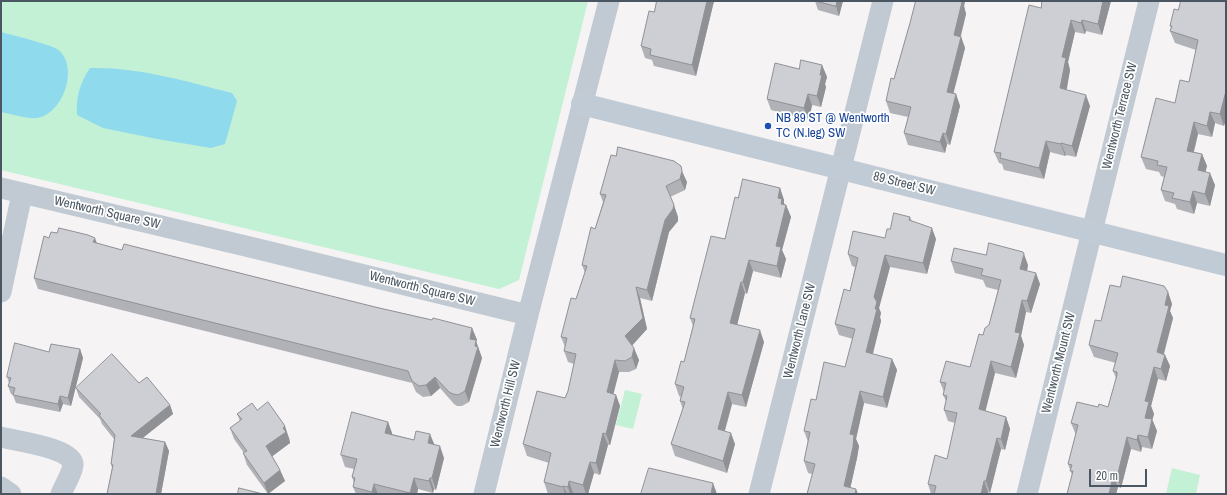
<!DOCTYPE html>
<html>
<head>
<meta charset="utf-8">
<style>
  body { margin:0 }
  #map { position:relative; width:1227px; height:495px; overflow:hidden; background:#f5f3f3; font-family:"Archivo Narrow",sans-serif }
  canvas { display:block }
  .frame { position:absolute; inset:0; border:2px solid #4a5661; pointer-events:none }
  .scale { position:absolute; left:1089px; top:469px; width:58px; height:18px; box-sizing:border-box; border:2px solid #4a5661; border-top:0; padding-left:5px; font-size:12px; line-height:14px; white-space:nowrap; color:#4a5661; -webkit-text-stroke:3px #fff; paint-order:stroke }
</style>
</head>
<body>
<div id="map">
<canvas width="1227" height="495"></canvas>
<div class="frame"></div>
<div class="scale">20 m</div>
</div>
<script>
const ctx = document.querySelector('canvas').getContext('2d');
ctx.lineJoin = 'round';
function fill(path, color) { ctx.fillStyle = color; ctx.fill(path, 'evenodd'); }
function trace(path, color, width, dash) { ctx.strokeStyle = color; ctx.lineWidth = width; ctx.lineCap = dash ? 'butt' : 'round'; ctx.setLineDash(dash || []); ctx.stroke(path); }
function drawText(font, color, halo, rows, align = 'center') {
  ctx.font = font + ' "Archivo Narrow",sans-serif'; ctx.lineWidth = 3.5; ctx.setLineDash([]); ctx.textBaseline = 'middle'; ctx.strokeStyle = halo; ctx.fillStyle = color; for (const [text, x, y, turn = 0] of rows) {
    ctx.save(); ctx.translate(x, y); ctx.rotate((+turn || 0) * Math.PI / 180); ctx.textAlign = isNaN(turn) ? turn : align; if (halo) ctx.strokeText(text, 0, 0); ctx.fillText(text, 0, 0); ctx.restore();
  }
}
const green = new Path2D(`
  M 1,1 L 588,1 L 519,280 L 499,289 L 1,170 Z
  M 625,390 L 642,394 L 633,429 L 616,425 Z
  M 1172,468 L 1200,475 L 1196,494 L 1166,494 Z`);
const water = new Path2D(`
  M 1,32 C 13,35 48,44 57,49 C 80,65 64,114 37,118 C 29,119 10,114 1,112 Z
  M 90,68 C 138,67 185,81 232,93 L 237,101 L 225,144 L 211,148 L 157,139 L 103,128 L 77,115 C 76,96 80,83 90,68 Z`);
const street = new Path2D(`
  M 1,188 L 254,248 L 528,315 L 609,1
  M 1,292 L 22,194
  M 1,437 C 15,441 74,448 73,465 C 72,474 64,486 61,494
  M 1,487 L 11,494
  M 484,494 L 528,315
  M 759,494 L 883,1
  M 1027,494 L 1149,1`);
const secondary = new Path2D(`
  M 582,104 L 1226,265`);
const wall = new Path2D(`
  M 657,1 L 714,1 L 696,76 L 654,66 L 652,60 L 645,58 L 641,46 L 654,12 Z
  M 815,1 L 843,1 L 839,16 L 818,10 Z
  M 916,1 L 965,1 L 965,2 L 964,6 L 966,14 L 961,36 L 965,48 L 953,93 L 956,94 L 960,106 L 950,145 L 947,144 L 945,153 L 908,145 L 904,133 L 908,117 L 890,113 L 886,101 L 894,79 L 910,23 Z
  M 1111,1 L 1102,35 L 1086,31 L 1085,34 L 1075,32 L 1068,62 L 1070,70 L 1066,90 L 1090,106 L 1076,157 L 1066,155 L 1065,156 L 1050,152 L 1044,179 L 1004,170 L 1002,164 L 999,163 L 994,152 L 1041,8 Z
  M 1226,1 L 1226,118 L 1224,126 L 1215,123 L 1212,137 L 1198,134 L 1194,152 L 1202,154 L 1207,166 L 1205,172 L 1215,185 L 1210,206 L 1197,203 L 1194,214 L 1177,209 L 1175,204 L 1165,201 L 1161,190 L 1164,177 L 1161,176 L 1159,172 L 1146,169 L 1141,157 L 1175,103 L 1189,82 L 1196,50 L 1175,43 L 1170,31 L 1171,28 L 1170,26 L 1178,10 Z
  M 822,65 L 827,77 L 825,84 L 826,87 L 821,107 L 812,105 L 809,120 L 771,110 L 767,99 L 799,69 Z
  M 616,156 L 674,161 L 687,182 L 685,190 L 670,197 L 678,217 L 678,221 L 669,232 L 652,301 L 640,298 L 647,329 L 632,345 L 639,360 L 636,369 L 629,372 L 619,372 L 613,394 L 616,395 L 620,406 L 610,445 L 608,445 L 600,475 L 594,473 L 588,494 L 577,494 L 573,493 L 573,494 L 548,494 L 544,482 L 549,463 L 527,456 L 523,444 L 565,398 L 568,391 L 574,364 L 568,362 L 564,351 L 565,347 L 561,337 L 576,299 L 585,273 L 582,265 L 595,229 L 603,202 L 600,194 Z
  M 780,188 L 784,200 L 784,205 L 786,205 L 791,217 L 782,250 L 786,259 L 781,278 L 753,271 L 747,294 L 745,293 L 737,324 L 764,342 L 746,407 L 732,404 L 725,431 L 735,444 L 727,473 L 675,456 L 671,444 L 683,409 L 680,401 L 681,397 L 679,396 L 675,384 L 684,362 L 693,326 L 690,318 L 725,239 L 738,198 Z
  M 910,217 L 912,221 L 936,239 L 927,274 L 890,267 L 879,308 L 881,313 L 880,317 L 881,321 L 873,354 L 892,359 L 897,370 L 887,408 L 864,403 L 856,439 L 859,446 L 857,458 L 850,488 L 858,494 L 812,474 L 808,473 L 804,461 L 808,442 L 804,431 L 816,400 L 845,367 L 853,339 L 839,335 L 835,324 L 850,291 L 855,267 L 852,266 L 848,254 L 885,238 L 890,229 Z
  M 57,233 L 122,250 L 375,307 L 432,320 L 472,328 L 477,340 L 476,341 L 482,358 L 469,402 L 462,406 L 457,406 L 454,404 L 440,388 L 431,396 L 423,397 L 416,392 L 412,383 L 38,289 L 34,278 L 49,238 Z
  M 951,261 L 1028,265 L 1027,271 L 1040,284 L 1031,313 L 1026,312 L 1021,336 L 1024,345 L 1016,378 L 995,373 L 985,411 L 1006,417 L 1010,429 L 1005,450 L 1001,449 L 990,493 L 988,492 L 988,494 L 931,494 L 928,484 L 947,459 L 955,423 L 948,421 L 944,410 L 946,401 L 943,395 L 944,392 L 940,382 L 970,367 L 983,335 L 989,325 L 998,290 L 986,287 L 983,280 L 955,273 Z
  M 1120,287 L 1168,292 L 1172,304 L 1170,311 L 1173,318 L 1164,354 L 1165,355 L 1170,366 L 1166,381 L 1158,379 L 1151,406 L 1154,414 L 1152,419 L 1157,431 L 1152,449 L 1142,447 L 1141,452 L 1131,449 L 1121,488 L 1118,487 L 1116,494 L 1067,494 L 1072,475 L 1068,464 L 1076,435 L 1071,423 L 1098,407 L 1108,407 L 1116,378 L 1113,371 L 1116,363 L 1094,357 L 1089,345 L 1101,321 Z
  M 80,349 L 83,358 L 71,406 L 63,404 L 60,412 L 16,403 L 13,395 L 11,394 L 8,386 L 9,383 L 7,377 L 49,352 Z
  M 139,383 L 170,405 L 173,414 L 142,438 L 165,442 L 169,451 L 161,494 L 107,494 L 112,468 L 111,464 L 114,439 L 102,424 L 100,419 L 79,397 L 76,388 Z
  M 257,410 L 289,438 L 290,443 L 272,456 L 280,470 L 285,481 L 268,494 L 247,465 L 243,453 L 244,453 L 234,439 L 230,428 L 240,421 L 237,414 Z
  M 388,422 L 392,433 L 392,434 L 434,445 L 444,458 L 436,490 L 434,489 L 433,493 L 418,489 L 417,494 L 356,494 L 353,487 L 354,483 L 352,477 L 354,469 L 345,467 L 341,455 Z`);
const shadedWall = new Path2D(`
  M 707,1 L 714,1 L 696,76 L 692,65 Z
  M 837,1 L 843,1 L 839,16 L 836,6 Z
  M 958,1 L 965,1 L 964,6 L 966,14 L 958,46 L 954,35 Z
  M 1103,1 L 1111,1 L 1102,35 L 1098,24 Z
  M 1071,20 L 1075,32 L 1068,62 L 1070,70 L 1065,100 L 1060,88 L 1062,57 Z
  M 1082,20 L 1086,31 L 1085,34 L 1081,23 Z
  M 961,37 L 965,48 L 951,103 L 947,92 Z
  M 822,65 L 827,77 L 825,84 L 826,87 L 821,107 L 817,96 L 820,75 Z
  M 1226,91 L 1226,118 L 1224,126 L 1220,114 Z
  M 808,94 L 812,105 L 809,120 L 804,108 Z
  M 956,94 L 960,106 L 950,145 L 946,134 Z
  M 1086,95 L 1090,106 L 1076,157 L 1072,146 Z
  M 1210,112 L 1215,123 L 1212,137 L 1207,126 Z
  M 1194,122 L 1198,134 L 1191,162 L 1187,151 Z
  M 943,133 L 947,144 L 945,153 L 940,142 Z
  M 1046,141 L 1050,152 L 1044,179 L 1039,168 Z
  M 1061,143 L 1066,155 L 1065,156 L 1061,144 Z
  M 1202,154 L 1207,166 L 1203,182 L 1198,170 Z
  M 682,171 L 687,182 L 685,190 L 680,179 Z
  M 1210,173 L 1215,185 L 1210,206 L 1205,194 Z
  M 780,188 L 784,200 L 784,203 L 786,208 L 786,205 L 791,217 L 782,250 L 786,259 L 781,278 L 777,266 L 776,246 L 778,198 Z
  M 1193,191 L 1197,203 L 1194,214 L 1190,202 Z
  M 674,205 L 678,217 L 678,221 L 669,232 L 652,301 L 647,290 L 665,220 Z
  M 932,228 L 936,239 L 927,274 L 923,263 Z
  M 95,238 L 99,249 L 93,242 Z
  M 1024,254 L 1028,265 L 1025,281 L 1020,269 Z
  M 885,255 L 890,267 L 879,308 L 881,313 L 880,317 L 881,321 L 870,364 L 866,352 L 874,297 Z
  M 749,260 L 753,271 L 747,294 L 743,282 Z
  M 1036,273 L 1040,284 L 1031,313 L 1027,301 Z
  M 741,282 L 745,293 L 735,334 L 730,323 Z
  M 636,287 L 640,298 L 647,329 L 630,348 L 625,336 Z
  M 1168,292 L 1172,304 L 1170,311 L 1173,318 L 1161,364 L 1157,352 L 1165,305 Z
  M 1022,300 L 1026,312 L 1021,336 L 1024,345 L 1016,378 L 1011,367 L 1015,332 Z
  M 472,328 L 477,340 L 476,341 L 482,358 L 469,402 L 465,391 L 470,339 Z
  M 760,330 L 764,342 L 746,407 L 742,395 Z
  M 634,348 L 639,360 L 636,369 L 632,357 Z
  M 80,349 L 83,358 L 71,406 L 68,398 Z
  M 1165,355 L 1170,366 L 1166,381 L 1161,369 Z
  M 892,359 L 897,370 L 887,408 L 883,397 Z
  M 615,360 L 619,372 L 611,404 L 607,392 Z
  M 991,361 L 995,373 L 983,421 L 979,409 Z
  M 1154,367 L 1158,379 L 1151,406 L 1154,414 L 1150,429 L 1145,418 L 1145,401 Z
  M 435,377 L 440,388 L 431,396 L 426,385 Z
  M 860,391 L 864,403 L 856,439 L 859,446 L 857,458 L 849,494 L 844,486 L 850,434 Z
  M 728,392 L 732,404 L 722,440 L 718,429 Z
  M 616,395 L 620,406 L 610,445 L 606,434 Z
  M 60,396 L 63,404 L 60,412 L 58,404 Z
  M 170,405 L 173,414 L 134,445 L 131,436 Z
  M 1006,417 L 1010,429 L 1005,450 L 1001,439 Z
  M 1152,419 L 1157,431 L 1152,449 L 1148,437 Z
  M 388,422 L 392,433 L 389,444 L 385,433 Z
  M 285,426 L 289,438 L 290,443 L 270,458 L 266,446 Z
  M 603,433 L 608,445 L 600,475 L 596,463 Z
  M 731,433 L 735,444 L 727,473 L 723,461 Z
  M 430,434 L 435,446 L 428,443 Z
  M 1138,435 L 1142,447 L 1141,452 L 1137,440 Z
  M 1127,437 L 1131,449 L 1121,488 L 1117,477 Z
  M 997,438 L 1001,449 L 990,493 L 986,481 Z
  M 165,442 L 169,451 L 161,494 L 156,494 Z
  M 440,446 L 444,458 L 436,490 L 432,478 Z
  M 590,462 L 594,473 L 588,494 L 586,494 L 583,485 Z
  M 280,470 L 285,481 L 268,494 L 264,483 Z
  M 1113,476 L 1118,487 L 1116,494 L 1109,494 Z
  M 414,478 L 418,489 L 417,494 L 411,494 L 410,493 Z
  M 430,478 L 434,489 L 433,493 L 429,481 Z
  M 569,481 L 573,493 L 573,494 L 570,494 L 568,487 Z
  M 984,481 L 988,492 L 988,494 L 981,494 Z
  M 713,483 L 717,494 L 711,494 Z
  M 374,484 L 378,494 L 373,494 L 372,492 Z
  M 563,486 L 567,494 L 565,494 L 563,487 Z
  M 856,489 L 858,494 L 855,494 Z`);
const building = new Path2D(`
  M 657,1 L 707,1 L 692,65 L 650,55 L 651,49 L 641,46 L 649,11 L 654,12 Z
  M 816,1 L 837,1 L 836,6 Z
  M 916,1 L 958,1 L 962,2 L 954,35 L 961,37 L 947,92 L 956,94 L 946,134 L 943,133 L 940,142 L 904,133 L 911,107 L 886,101 L 891,78 L 894,79 L 910,23 Z
  M 1042,1 L 1103,1 L 1098,24 L 1082,20 L 1081,23 L 1071,20 L 1062,57 L 1066,58 L 1060,88 L 1086,95 L 1072,146 L 1061,143 L 1061,144 L 1046,141 L 1039,168 L 1000,158 L 1001,153 L 994,152 L 1029,5 L 1041,8 Z
  M 1181,1 L 1226,1 L 1226,91 L 1220,114 L 1210,112 L 1207,126 L 1194,122 L 1187,151 L 1202,154 L 1198,170 L 1210,173 L 1205,194 L 1193,191 L 1190,202 L 1172,198 L 1174,193 L 1161,190 L 1167,167 L 1157,165 L 1158,161 L 1141,157 L 1156,98 L 1175,103 L 1180,80 L 1189,82 L 1198,40 L 1170,31 L 1172,26 L 1170,26 L 1174,9 L 1178,10 Z
  M 801,60 L 822,65 L 820,75 L 822,75 L 817,96 L 808,94 L 804,108 L 767,99 L 775,63 L 799,69 Z
  M 618,147 L 674,161 L 681,166 L 682,171 L 680,179 L 666,186 L 674,205 L 673,209 L 665,220 L 647,290 L 636,287 L 643,318 L 625,336 L 634,348 L 632,357 L 625,361 L 615,360 L 607,392 L 616,395 L 606,434 L 603,433 L 596,463 L 590,462 L 583,485 L 569,481 L 568,487 L 563,486 L 563,487 L 544,482 L 551,453 L 523,444 L 537,391 L 565,398 L 568,391 L 576,354 L 564,351 L 567,338 L 561,337 L 571,298 L 576,299 L 587,266 L 582,265 L 591,227 L 595,229 L 606,195 L 600,194 L 611,155 L 616,156 Z
  M 743,179 L 780,188 L 778,198 L 782,199 L 781,204 L 786,205 L 776,246 L 781,247 L 777,266 L 749,260 L 743,282 L 741,282 L 730,323 L 760,330 L 742,395 L 728,392 L 718,429 L 731,433 L 723,461 L 671,444 L 685,402 L 680,401 L 684,387 L 675,384 L 681,361 L 684,362 L 695,319 L 690,318 L 711,236 L 725,239 L 735,197 L 738,198 Z
  M 894,213 L 910,217 L 909,220 L 932,228 L 923,263 L 885,255 L 874,297 L 877,302 L 875,309 L 877,309 L 866,352 L 892,359 L 883,397 L 860,391 L 850,434 L 854,435 L 853,447 L 844,486 L 856,489 L 855,494 L 807,494 L 815,464 L 804,461 L 810,432 L 804,431 L 811,399 L 816,400 L 824,362 L 845,367 L 855,329 L 835,324 L 844,289 L 850,291 L 858,258 L 848,254 L 853,231 L 885,238 L 887,229 L 890,229 Z
  M 59,228 L 88,235 L 95,238 L 93,242 L 122,250 L 124,244 L 375,307 L 432,320 L 433,318 L 472,328 L 470,339 L 476,340 L 475,346 L 478,347 L 465,391 L 458,395 L 453,394 L 449,392 L 435,377 L 426,385 L 419,386 L 412,381 L 408,371 L 34,278 L 44,236 L 49,238 L 51,232 L 57,233 Z
  M 989,243 L 1023,252 L 1024,254 L 1020,269 L 1036,273 L 1027,301 L 1022,300 L 1015,332 L 1020,333 L 1011,367 L 991,361 L 979,409 L 1006,417 L 1001,439 L 997,438 L 986,481 L 984,481 L 981,494 L 934,494 L 936,486 L 928,484 L 935,455 L 947,459 L 957,413 L 944,410 L 947,396 L 943,395 L 946,383 L 940,382 L 946,361 L 970,367 L 979,334 L 983,335 L 985,328 L 989,325 L 1001,280 L 981,275 L 983,269 L 951,261 L 954,248 L 986,255 Z
  M 1123,276 L 1164,286 L 1168,292 L 1165,305 L 1169,306 L 1157,352 L 1165,355 L 1161,369 L 1154,367 L 1145,401 L 1149,402 L 1145,418 L 1152,419 L 1148,437 L 1138,435 L 1137,440 L 1127,437 L 1117,477 L 1113,476 L 1109,494 L 1067,494 L 1073,471 L 1070,471 L 1072,465 L 1068,464 L 1078,425 L 1071,423 L 1077,402 L 1098,407 L 1099,404 L 1108,407 L 1117,375 L 1117,372 L 1113,371 L 1118,353 L 1089,345 L 1095,320 L 1101,321 L 1110,285 L 1120,287 Z
  M 15,343 L 49,352 L 51,344 L 80,349 L 68,398 L 60,396 L 58,404 L 13,395 L 15,388 L 8,386 L 11,378 L 7,377 Z
  M 112,354 L 139,383 L 147,377 L 170,405 L 131,436 L 165,442 L 156,494 L 107,494 L 113,465 L 111,464 L 115,435 L 99,415 L 101,414 L 76,388 Z
  M 268,402 L 285,426 L 283,428 L 286,432 L 266,446 L 280,470 L 264,483 L 243,453 L 247,451 L 230,428 L 242,419 L 237,414 L 252,403 L 257,410 Z
  M 352,412 L 388,422 L 385,433 L 414,440 L 416,431 L 430,434 L 428,443 L 440,446 L 432,478 L 430,478 L 429,481 L 414,478 L 410,493 L 374,484 L 372,492 L 353,487 L 355,478 L 352,477 L 357,459 L 341,455 Z
  M 649,468 L 713,483 L 711,494 L 641,494 Z
  M 239,488 L 263,494 L 238,494 Z`);
const markers = [
  [768,126,4,"#1a4fb4"]
];
const streetNames = [
  ["Wentworth Terrace SW",1120,116,-76],
  ["89 Street SW",904,184,14],
  ["Wentworth Square SW",107,213,13],
  ["Wentworth Square SW",422,289,14],
  ["Wentworth Lane SW",800,331,-76],
  ["Wentworth Mount SW",1059,363,-76],
  ["Wentworth Hill SW",506,404,-76]
];
const transitNames = [
  ["NB 89 ST @ Wentworth",776,119],
  ["TC (N.leg) SW",776,134]
];
fill(green, '#c3f1d5');
fill(water, '#90daee');
trace(street, '#c1cad2', 21);
trace(secondary, '#c1cbd6', 22);
fill(wall, '#b0b2b7');
fill(shadedWall, '#909195');
fill(building, '#cdcfd5');
trace(building, '#909195', 1);
for (const [x, y, r, color] of markers) { const dot = new Path2D(); dot.arc(x, y, r, 0, 2 * Math.PI); ctx.fillStyle = color; ctx.fill(dot); trace(dot, '#fff', 1.5); }
drawText('13px', '#4a5661', '#fff', streetNames);
drawText('13px', '#164399', '#fff', transitNames, 'left');
</script>
</body>
</html>
